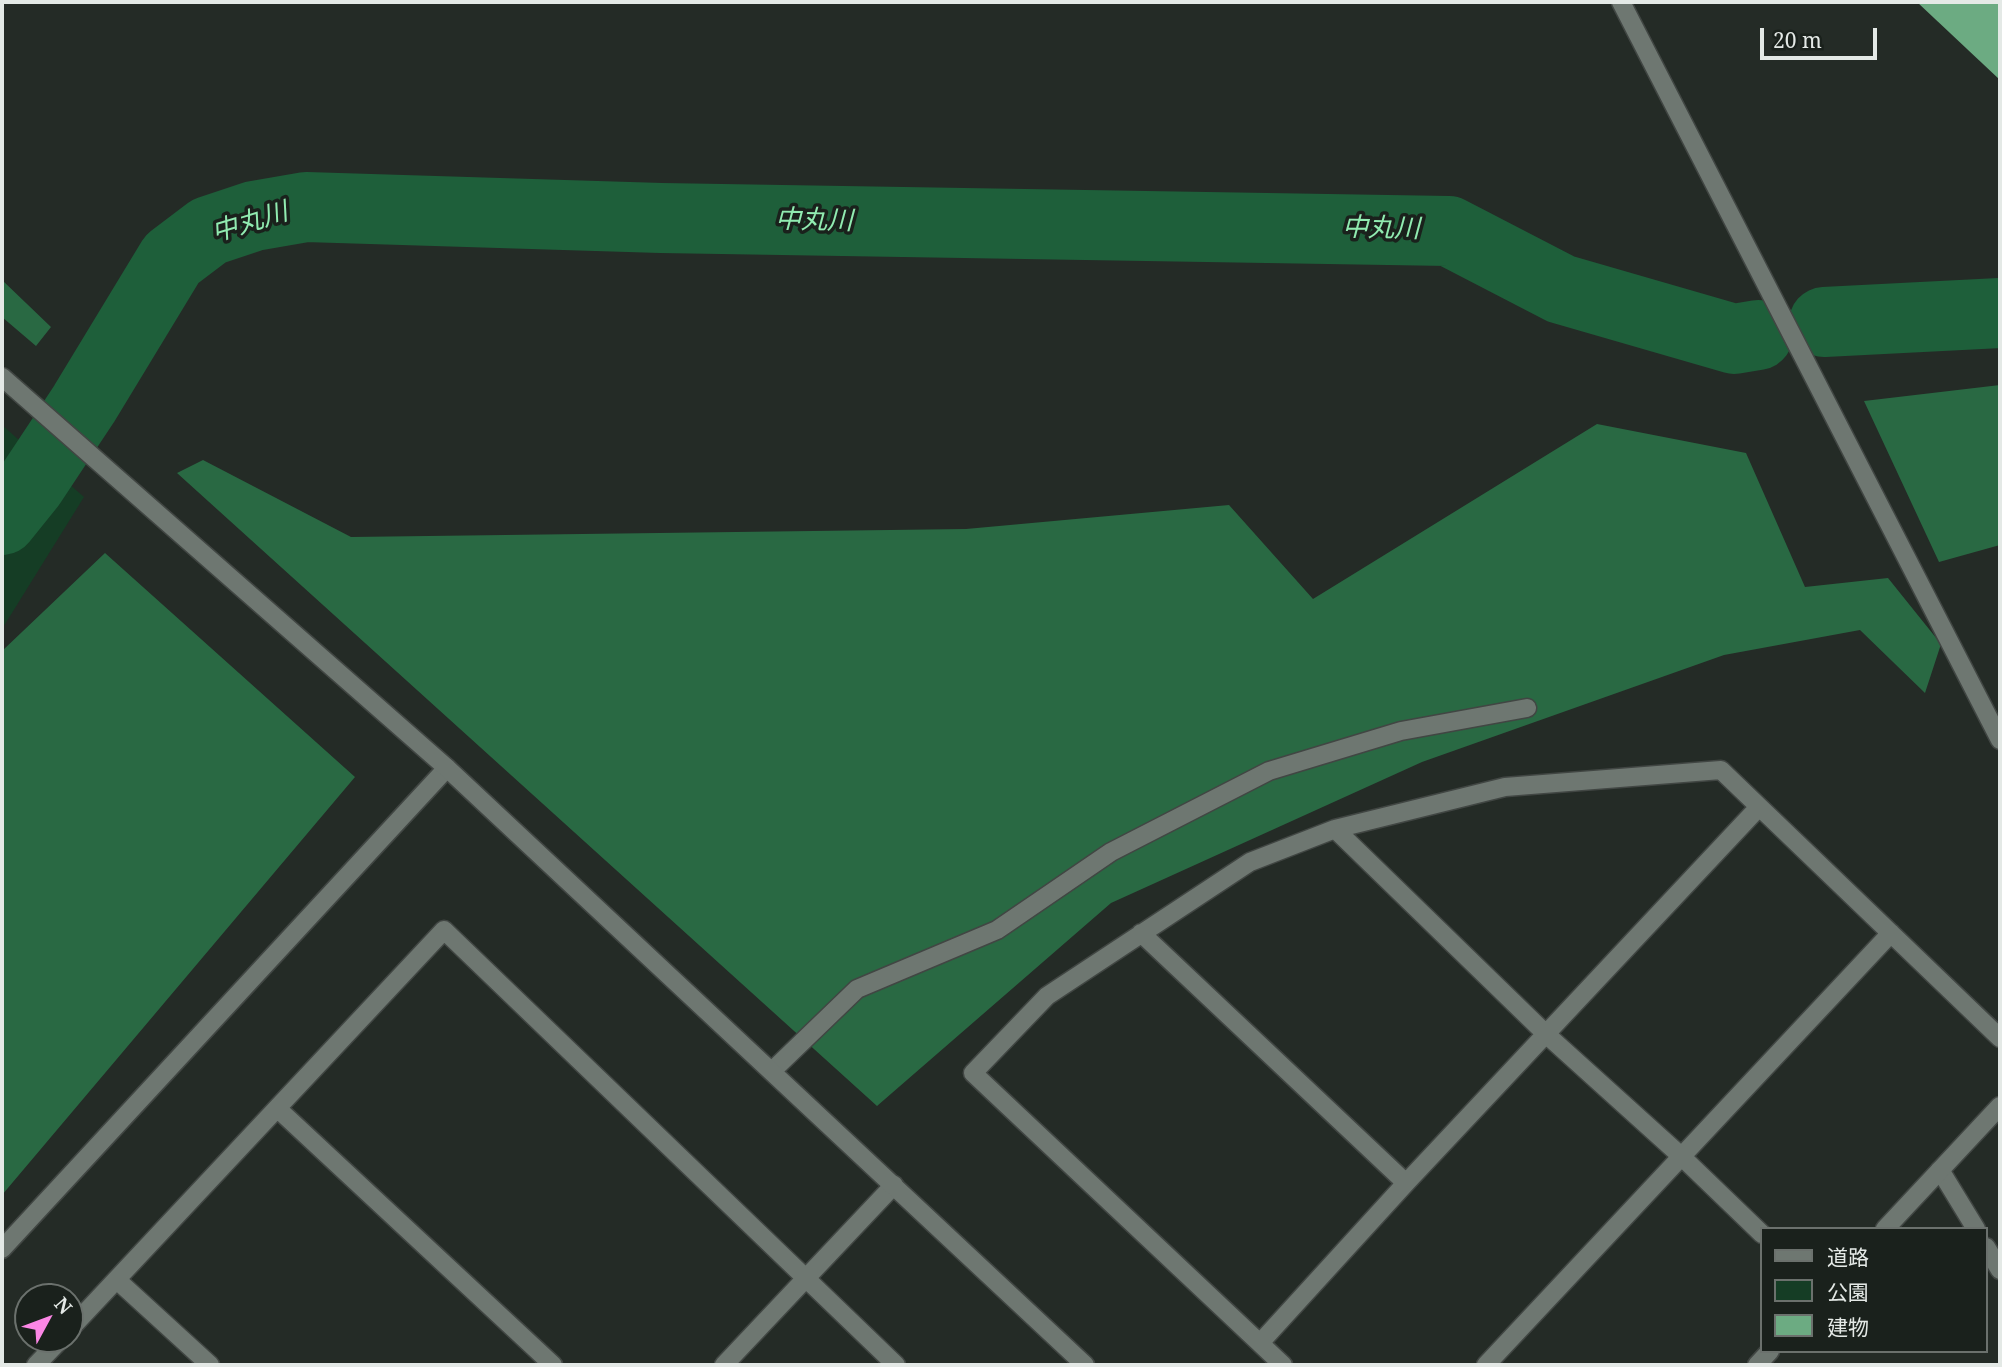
<!DOCTYPE html>
<html>
<head>
<meta charset="utf-8">
<style>
  body { margin:0 }
  #map { position:relative; width:2002px; height:1367px; overflow:hidden; background:#242b26; font-family:"Noto Serif","Noto Sans JP",serif }
  canvas { display:block }
  .frame { position:absolute; inset:0; border:4px solid #e4e9e6; pointer-events:none }
  .legend { position:absolute; left:1760px; top:1227px; width:228px; height:126px; box-sizing:border-box; background:#1a211c; border:2px solid #6b716d; margin:0; padding:9px 12px; list-style:none; font-size:21px; color:#e4e9e6 }
  .legend li { display:flex; align-items:center; gap:14px; height:35px }
  .legend b { width:35px; border:2px solid #6b716d }
  .north { position:absolute; left:14px; top:1283px; width:70px; height:70px; box-sizing:border-box; background:#1a211c; border:2px solid #6b716d; border-radius:50%; rotate:49deg; font-size:19px; font-weight:700; line-height:28px; text-align:center; color:#e4e9e6 }
  .north::after { content:''; display:block; margin:auto; width:24px; height:32px; background:#fb87e5; clip-path:polygon(50% 0,100% 100%,50% 72%,0 100%) }
  .scale { position:absolute; left:1760px; top:28px; width:117px; height:32px; box-sizing:border-box; border:4px solid #e4e9e6; border-top:0; padding-left:9px; font-size:21px; line-height:24px; white-space:nowrap; color:#e4e9e6; -webkit-text-stroke:5px #1a211c; paint-order:stroke }
</style>
</head>
<body>
<div id="map">
<canvas width="2002" height="1367"></canvas>
<div class="frame"></div>
<ul class="legend">
<li><b style="height:9px;background:#6e7771"></b>道路</li>
<li><b style="height:19px;background:#153d25"></b>公園</li>
<li><b style="height:19px;background:#6cab82"></b>建物</li>
</ul>
<div class="north">N</div>
<div class="scale">20 m</div>
</div>
<script>
const ctx = document.querySelector('canvas').getContext('2d');
ctx.lineJoin = 'round';
function fill(path, color) { ctx.fillStyle = color; ctx.fill(path, 'evenodd'); }
function trace(path, color, width, dash) { ctx.strokeStyle = color; ctx.lineWidth = width; ctx.lineCap = dash ? 'butt' : 'round'; ctx.setLineDash(dash || []); ctx.stroke(path); }
function drawText(font, color, halo, rows, align = 'center') {
  ctx.font = font + ' "Noto Serif","Noto Sans JP",serif'; ctx.lineWidth = 7; ctx.setLineDash([]); ctx.textBaseline = 'middle'; ctx.strokeStyle = halo; ctx.fillStyle = color; for (const [text, x, y, turn = 0] of rows) {
    ctx.save(); ctx.translate(x, y); ctx.rotate((+turn || 0) * Math.PI / 180); ctx.textAlign = isNaN(turn) ? turn : align; if (halo) ctx.strokeText(text, 0, 0); ctx.fillText(text, 0, 0); ctx.restore();
  }
}
const green = new Path2D(`
  M 2,425 L 84,497 L 2,629 Z`);
const forest = new Path2D(`
  M 2,280 L 51,327 L 36,346 L 2,317 Z
  M 2000,385 L 2000,545 L 1939,562 L 1864,401 Z
  M 1597,424 L 1746,453 L 1805,587 L 1888,578 L 1941,644 L 1925,693 L 1860,630 L 1724,655 L 1422,762 L 1111,903 L 877,1106 L 177,473 L 203,460 L 351,537 L 966,529 L 1229,505 L 1313,599 Z
  M 105,553 L 355,777 L 2,1195 L 2,651 Z`);
const river = new Path2D(`
  M 1824,322 L 2000,313
  M 2,520 L 31,484 L 84,404 L 172,259 L 209,231 L 254,216 L 306,207 L 661,218 L 1449,231 L 1561,289 L 1734,339 L 1758,335`);
const building = new Path2D(`
  M 1917,2 L 2000,2 L 2000,80 Z`);
const minor = new Path2D(`
  M 1621,2 L 2000,740
  M 1335,829 L 1547,1035 L 1681,1156 L 1762,1234
  M 1141,933 L 1406,1183
  M 772,1071 L 857,989 L 997,930 L 1111,852 L 1269,771 L 1401,731 L 1527,708
  M 278,1109 L 553,1365
  M 1940,1170 L 1976,1229
  M 1986,1247 L 2000,1270
  M 2,1249 L 447,768
  M 117,1280 L 210,1365
  M 70,1329 L 444,930 L 896,1365
  M 1260,1343 L 1406,1183 L 1759,807
  M 36,1365 L 61,1339
  M 724,1365 L 894,1185
  M 1283,1365 L 973,1073 L 1047,996 L 1250,862 L 1335,829 L 1505,787 L 1721,770 L 2000,1038
  M 1486,1365 L 1891,933`);
const tertiary = new Path2D(`
  M 2,377 L 447,768 L 1085,1365
  M 1885,1229 L 2000,1106
  M 1757,1365 L 1770,1351`);
const waterNames = [
  ["中丸川",814,221,1],
  ["中丸川",250,223,-17],
  ["中丸川",1381,229,1]
];
fill(green, '#153d25');
fill(forest, '#296943');
trace(river, '#1e5f3a', 70);
fill(building, '#6cab82');
trace(minor, '#414643', 21);
trace(tertiary, '#414643', 21);
trace(minor, '#6e7771', 18);
trace(tertiary, '#6e7771', 18);
drawText('italic 26px', '#91ecb1', '#1a211c', waterNames);
</script>
</body>
</html>
